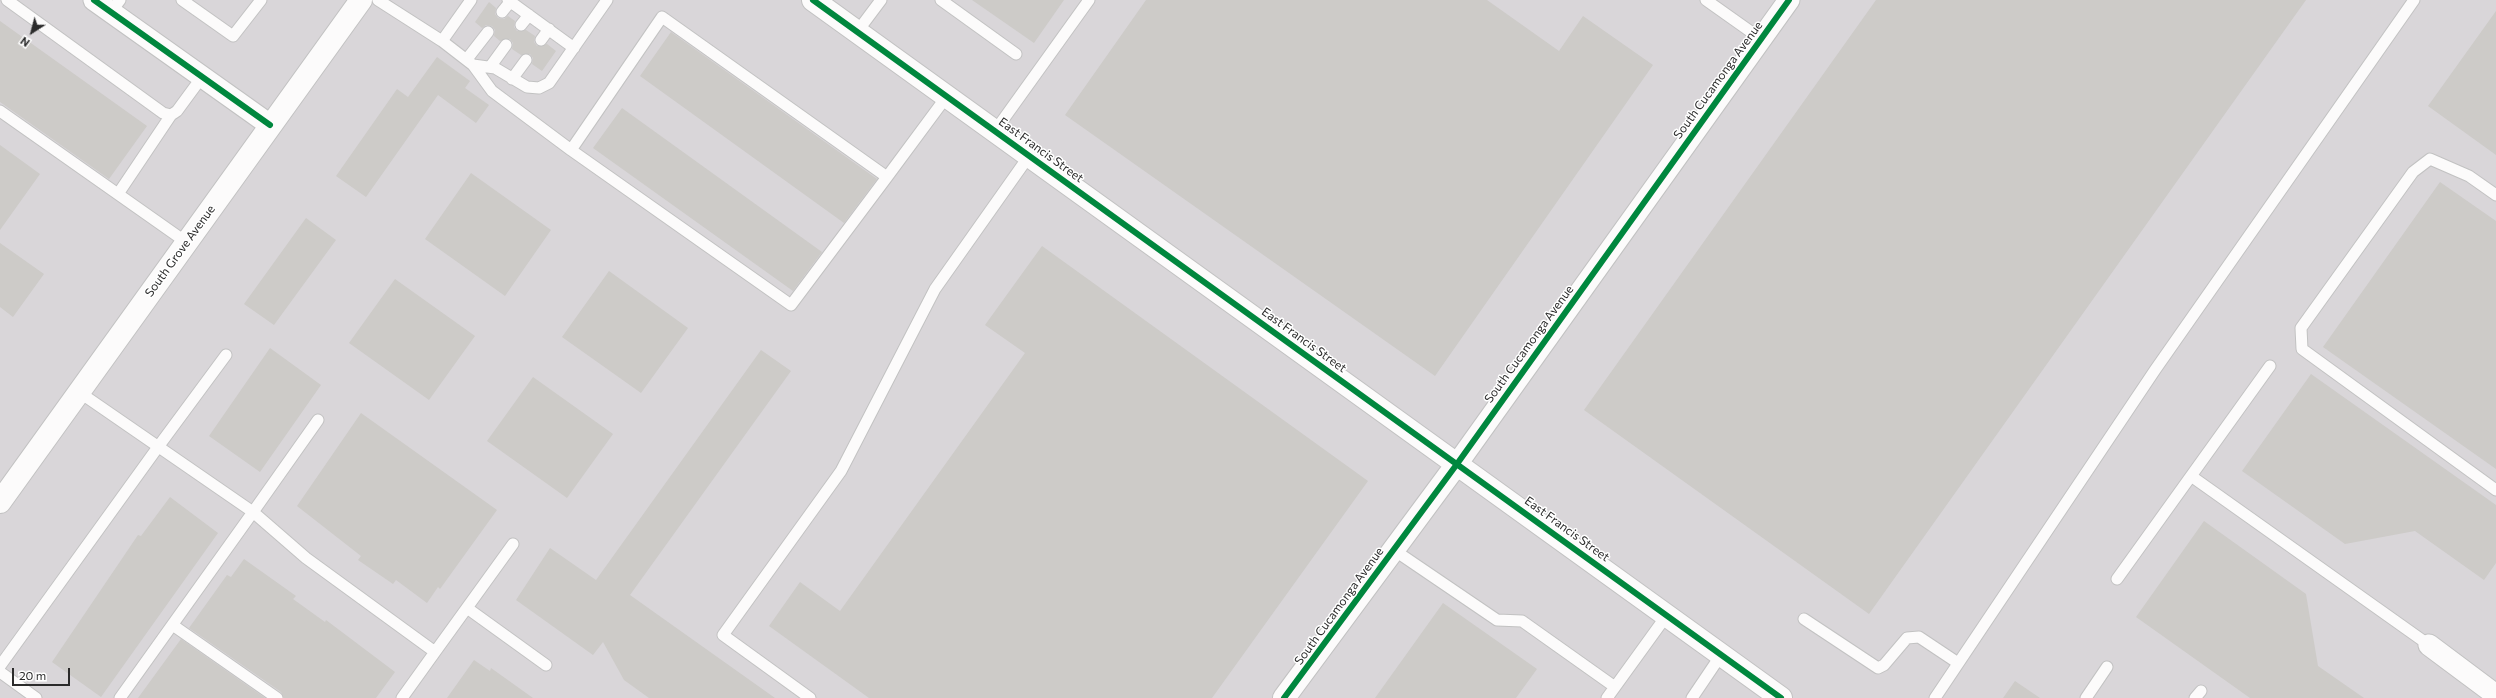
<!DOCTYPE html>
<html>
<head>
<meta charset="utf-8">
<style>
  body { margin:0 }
  #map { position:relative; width:2496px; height:698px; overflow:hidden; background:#e8e5e2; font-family:Commissioner,sans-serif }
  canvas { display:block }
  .north { position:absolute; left:12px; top:12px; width:40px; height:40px; -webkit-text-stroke:3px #fff; paint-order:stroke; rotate:216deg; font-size:11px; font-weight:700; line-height:16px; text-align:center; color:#2b2b2b }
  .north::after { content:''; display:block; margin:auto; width:14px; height:18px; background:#2b2b2b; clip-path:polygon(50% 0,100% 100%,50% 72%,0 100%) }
  .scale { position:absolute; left:12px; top:668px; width:58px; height:18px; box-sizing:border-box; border:2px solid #2b2b2b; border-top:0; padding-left:5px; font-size:12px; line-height:14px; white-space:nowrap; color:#2b2b2b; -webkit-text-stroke:3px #fff; paint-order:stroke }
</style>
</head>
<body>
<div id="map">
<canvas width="2496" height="698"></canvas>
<div class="north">N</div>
<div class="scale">20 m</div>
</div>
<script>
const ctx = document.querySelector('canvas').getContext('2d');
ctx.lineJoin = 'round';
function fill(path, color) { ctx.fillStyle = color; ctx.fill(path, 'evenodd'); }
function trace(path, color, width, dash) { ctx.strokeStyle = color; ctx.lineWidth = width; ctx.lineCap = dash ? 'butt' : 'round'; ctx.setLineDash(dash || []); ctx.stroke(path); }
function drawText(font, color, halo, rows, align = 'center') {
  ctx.font = font + ' Commissioner,sans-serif'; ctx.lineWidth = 3; ctx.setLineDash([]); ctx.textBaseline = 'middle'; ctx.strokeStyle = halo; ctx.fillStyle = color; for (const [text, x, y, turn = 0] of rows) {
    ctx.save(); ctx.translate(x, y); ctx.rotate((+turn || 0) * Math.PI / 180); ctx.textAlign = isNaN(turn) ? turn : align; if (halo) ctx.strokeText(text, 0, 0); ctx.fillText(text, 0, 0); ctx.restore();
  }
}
const industrial = new Path2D(`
  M 0,0 L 2496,0 L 2496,698 L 0,698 Z`);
const building = new Path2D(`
  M 972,0 L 1064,0 L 1034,43 Z
  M 1146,0 L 1487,0 L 1559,51 L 1583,16 L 1653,65 L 1435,376 L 1065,115 Z
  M 1876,0 L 2306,0 L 1869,614 L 1584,410 Z
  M 489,2 L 496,8 L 495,14 L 498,18 L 504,19 L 508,16 L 515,21 L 514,27 L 517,31 L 526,30 L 535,36 L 534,42 L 537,46 L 547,44 L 556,51 L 542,71 L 532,64 L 533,58 L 530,54 L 521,55 L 512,49 L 513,43 L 510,39 L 500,41 L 494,36 L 495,30 L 492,26 L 486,25 L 482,28 L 475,22 Z
  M 2496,11 L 2496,155 L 2428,106 Z
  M 0,21 L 147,126 L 109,179 L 0,102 Z
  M 671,32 L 877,179 L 844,223 L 640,76 Z
  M 437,57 L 470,81 L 465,88 L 489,105 L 476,123 L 438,95 L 366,197 L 336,176 L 397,89 L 408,97 Z
  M 622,108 L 822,252 L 793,291 L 593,148 Z
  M 0,145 L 40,174 L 0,230 Z
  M 471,173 L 551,230 L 505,296 L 425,239 Z
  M 2440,182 L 2496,221 L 2496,469 L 2323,347 Z
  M 306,218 L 336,240 L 274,325 L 244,304 Z
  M 0,243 L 44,274 L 13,317 L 0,307 Z
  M 1042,246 L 1368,481 L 1212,698 L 869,698 L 769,626 L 800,582 L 840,611 L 1025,353 L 985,325 Z
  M 609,271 L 688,328 L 641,393 L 562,337 Z
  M 395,279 L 475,336 L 429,400 L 349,343 Z
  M 270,348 L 321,385 L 260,472 L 209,436 Z
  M 761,350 L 791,371 L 630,595 L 775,698 L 649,698 L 624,680 L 603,642 L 593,655 L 516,600 L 550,548 L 596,580 Z
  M 2311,374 L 2496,505 L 2496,563 L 2484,580 L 2415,531 L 2345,544 L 2242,471 Z
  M 533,377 L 613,434 L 567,498 L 487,441 Z
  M 361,413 L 497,510 L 440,589 L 438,587 L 427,603 L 396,580 L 393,584 L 358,560 L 361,556 L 297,506 Z
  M 170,497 L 218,533 L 101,697 L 52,662 L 138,535 L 141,536 Z
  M 2204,521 L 2306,594 L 2318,666 L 2364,698 L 2250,698 L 2136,617 Z
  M 244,559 L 296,596 L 293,599 L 325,622 L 326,620 L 395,672 L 376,698 L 284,698 L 281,692 L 189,628 L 227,575 L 231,577 Z
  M 1443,603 L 1537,669 L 1516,698 L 1375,698 Z
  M 181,639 L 265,698 L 138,698 Z
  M 474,660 L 490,671 L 491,668 L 533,698 L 447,698 Z
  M 2015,681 L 2040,698 L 2003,698 Z`);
const service = new Path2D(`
  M 7,0 L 163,113 L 171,115 L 177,111 L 202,77
  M 182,0 L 233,36 L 261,0
  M 378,0 L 442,41 L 473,65 L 495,68 L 527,87 L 539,88 L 549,83 L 607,0
  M 508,0 L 574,48
  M 941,0 L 1016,54
  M 1706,0 L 1761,39
  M 111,12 L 120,0
  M 502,12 L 510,2
  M 521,25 L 529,15
  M 857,32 L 881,0
  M 541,40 L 549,29
  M 442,41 L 471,0
  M 467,59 L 488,32
  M 473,65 L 492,91 L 571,150
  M 490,67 L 506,45
  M 512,79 L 526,60
  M 0,111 L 186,242
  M 995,131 L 1089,0
  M 887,177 L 662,17 L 571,150 L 791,305 L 887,177 L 947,96
  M 118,194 L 171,115
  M 2496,195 L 2469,176 L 2430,159 L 2413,172 L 2301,328 L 2302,349 L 2496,490
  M 2270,366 L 2191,476 L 2429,645
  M 79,392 L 253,512 L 120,698
  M 318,420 L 253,512 L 306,558 L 435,652 L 402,698
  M 1394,550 L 1497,620 L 1522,621 L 1615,687
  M 2117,579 L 2191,476
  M 467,608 L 546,665
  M 1804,619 L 1878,668 L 1884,665 L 1907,638 L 1919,637 L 1958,663
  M 174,626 L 277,698
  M 435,652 L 513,544
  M 0,666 L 158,447 L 226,355
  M 0,672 L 36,698
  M 810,698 L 723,635 L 841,471 L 935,289 L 1029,156
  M 1607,698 L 1667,615
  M 1692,698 L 1721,655
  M 1935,698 L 2155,370 L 2414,0
  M 2086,698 L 2107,667
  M 2195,698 L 2201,691`);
const minor = new Path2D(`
  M 94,0 L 270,125
  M 1457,464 L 1789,0
  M 2429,645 L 2496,695`);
const tertiary = new Path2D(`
  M 813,0 L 1781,698
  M 1284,698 L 1457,464`);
const secondary = new Path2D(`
  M 0,502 L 361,0`);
const cycleway = new Path2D(`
  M 94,0 L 270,125
  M 813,0 L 1781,698
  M 1284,698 L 1457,464 L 1789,0`);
const streetNames = [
  ["South Cucamonga Avenue",1718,80,-54],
  ["East Francis Street",1041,150,36],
  ["South Grove Avenue",180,251,-54],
  ["East Francis Street",1304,340,36],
  ["South Cucamonga Avenue",1529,344,-54],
  ["East Francis Street",1567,529,36],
  ["South Cucamonga Avenue",1339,606,-54]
];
fill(industrial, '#d9d6d9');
fill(building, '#cdcbc8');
trace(service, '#c2c2c2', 13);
trace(minor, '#c2c2c2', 23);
trace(tertiary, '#c2c2c2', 24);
trace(secondary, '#c2c2c2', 24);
trace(service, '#fcfbfb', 11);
trace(minor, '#fcfbfb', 21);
trace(tertiary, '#fcfbfb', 22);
trace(secondary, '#fcfbfb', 22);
trace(cycleway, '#00873e', 6);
drawText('12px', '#2b2b2b', '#fff', streetNames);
</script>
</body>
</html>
